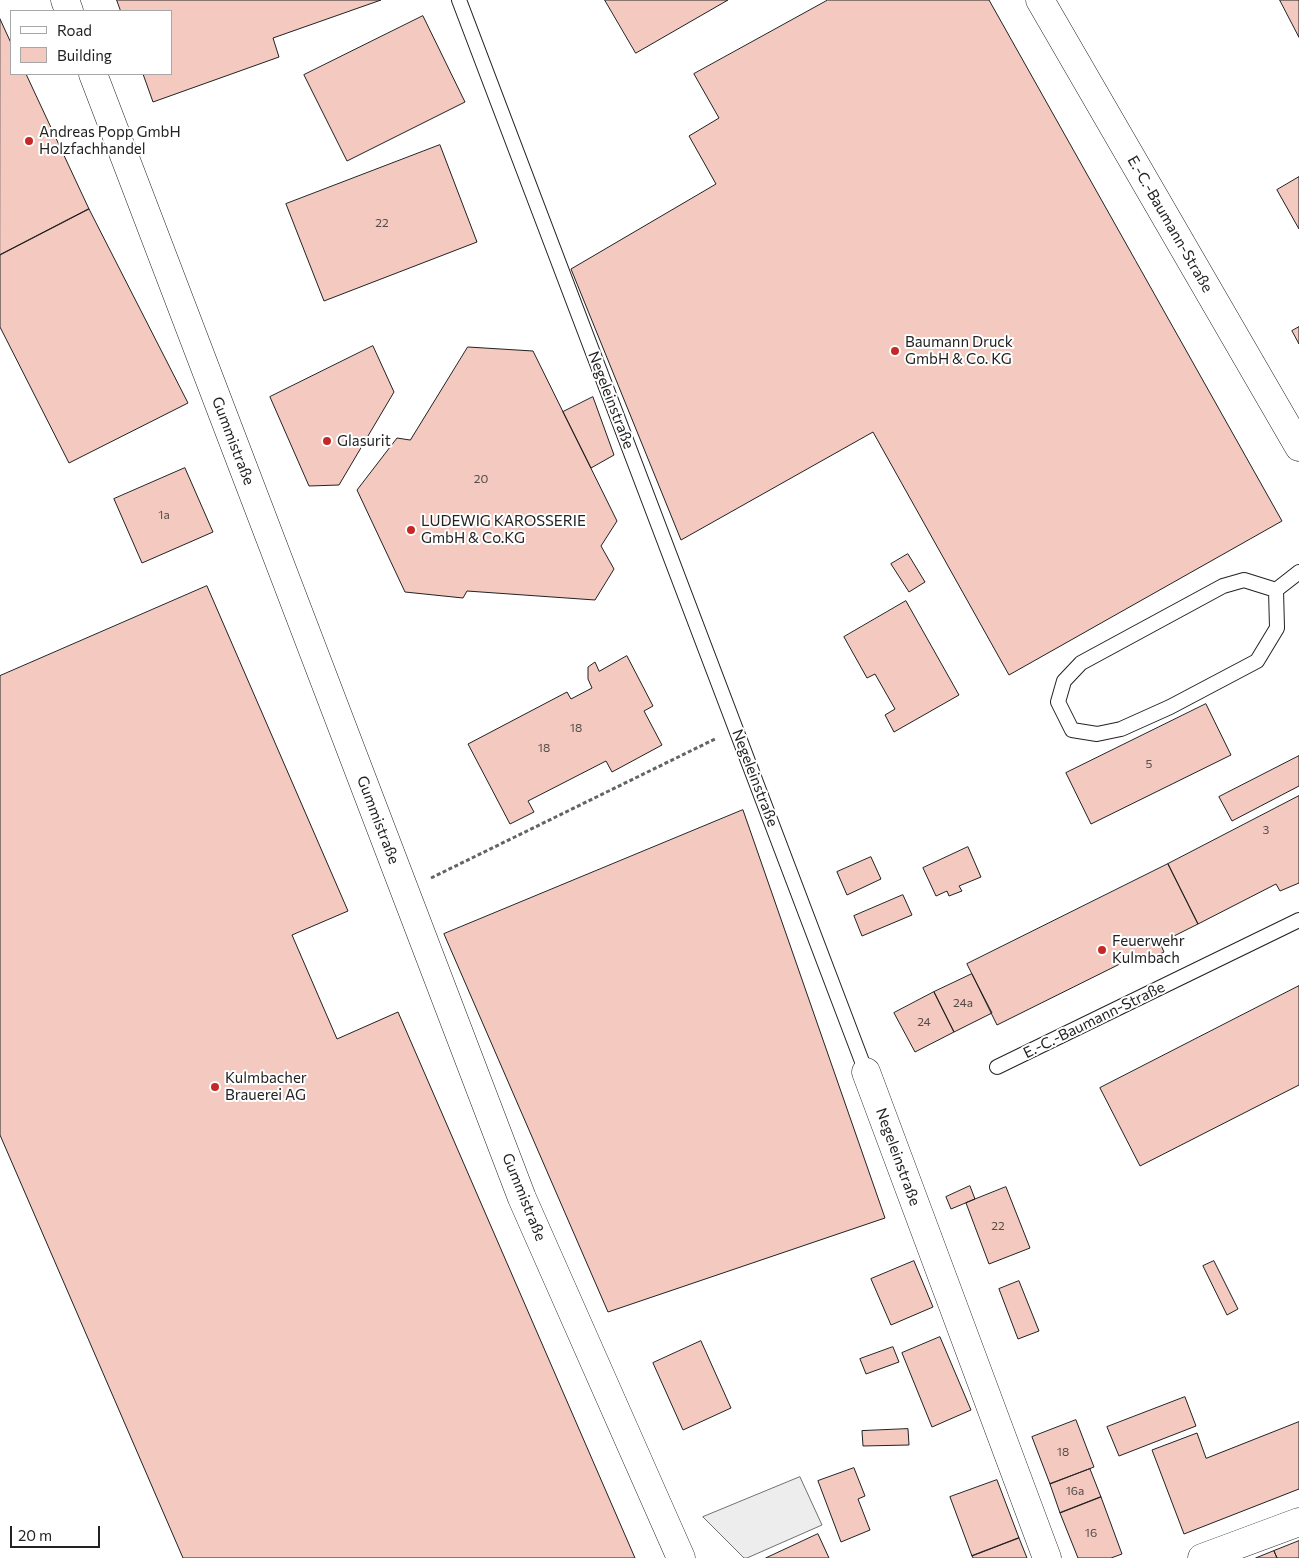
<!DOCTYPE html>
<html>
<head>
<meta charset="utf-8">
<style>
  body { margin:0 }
  #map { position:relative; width:1299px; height:1558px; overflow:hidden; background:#fff; font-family:Commissioner,sans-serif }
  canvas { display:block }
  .legend { position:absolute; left:10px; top:10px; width:162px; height:65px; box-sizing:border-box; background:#fff; border:1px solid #a7a7a7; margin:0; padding:6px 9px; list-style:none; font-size:15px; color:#222 }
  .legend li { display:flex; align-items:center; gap:10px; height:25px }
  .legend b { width:25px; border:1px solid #a7a7a7 }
  .scale { position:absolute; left:10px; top:1526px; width:90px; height:22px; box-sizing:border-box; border:2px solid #222; border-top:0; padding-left:6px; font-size:15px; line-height:18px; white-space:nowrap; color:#222; -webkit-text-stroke:4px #fff; paint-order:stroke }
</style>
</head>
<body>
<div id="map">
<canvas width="1299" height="1558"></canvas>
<ul class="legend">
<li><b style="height:6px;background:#fff"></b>Road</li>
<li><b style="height:14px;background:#f3c9c0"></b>Building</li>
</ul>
<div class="scale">20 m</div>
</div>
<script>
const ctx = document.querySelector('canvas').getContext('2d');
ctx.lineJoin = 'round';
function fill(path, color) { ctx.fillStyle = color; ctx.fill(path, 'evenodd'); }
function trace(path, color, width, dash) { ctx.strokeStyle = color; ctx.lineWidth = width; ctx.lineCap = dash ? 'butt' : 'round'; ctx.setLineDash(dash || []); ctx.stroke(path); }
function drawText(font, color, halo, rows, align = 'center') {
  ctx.font = font + ' Commissioner,sans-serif'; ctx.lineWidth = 4; ctx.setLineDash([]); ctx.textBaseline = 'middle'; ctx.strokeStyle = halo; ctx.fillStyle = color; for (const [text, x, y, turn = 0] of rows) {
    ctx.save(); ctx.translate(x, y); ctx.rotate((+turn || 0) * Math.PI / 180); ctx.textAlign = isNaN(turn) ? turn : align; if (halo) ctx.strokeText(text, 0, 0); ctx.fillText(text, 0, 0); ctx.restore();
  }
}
const parking = new Path2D(`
  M 800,1477 L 822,1525 L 747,1558 L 744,1558 L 703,1517 Z`);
const building = new Path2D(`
  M 117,0 L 381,0 L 273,38 L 279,57 L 153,102 L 143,74 L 171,74 L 171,11 L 121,11 Z
  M 605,0 L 728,0 L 636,53 Z
  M 828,0 L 989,0 L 1282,521 L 1009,675 L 873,432 L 681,540 L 571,269 L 716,184 L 689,136 L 719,118 L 694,74 Z
  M 1280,0 L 1299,0 L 1299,37 Z
  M 423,16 L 465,102 L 347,161 L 304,75 Z
  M 0,19 L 11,43 L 11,74 L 26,74 L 89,209 L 0,255 Z
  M 440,145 L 477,242 L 324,301 L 286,204 Z
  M 1299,177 L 1299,229 L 1277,190 Z
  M 89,209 L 188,403 L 69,463 L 0,327 L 0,255 Z
  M 1299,327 L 1299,344 L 1292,331 Z
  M 373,346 L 394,392 L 339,485 L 309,486 L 270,397 Z
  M 468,347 L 533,351 L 617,521 L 601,546 L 614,569 L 595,600 L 467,591 L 463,598 L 405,592 L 357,490 L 397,438 L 410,440 Z
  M 593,397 L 614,455 L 591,468 L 563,412 Z
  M 185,468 L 213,532 L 142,563 L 114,499 Z
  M 908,554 L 925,582 L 909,592 L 891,564 Z
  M 207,586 L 348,911 L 292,935 L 337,1039 L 398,1012 L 635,1558 L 183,1558 L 0,1135 L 0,676 Z
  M 906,601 L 959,695 L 894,732 L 885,715 L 895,709 L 875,674 L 867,678 L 844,637 Z
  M 627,656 L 653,706 L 644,711 L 662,745 L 612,772 L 606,761 L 528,801 L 534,812 L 510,824 L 468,744 L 567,692 L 571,699 L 592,688 L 588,679 L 588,667 L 595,662 L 599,671 Z
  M 1206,704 L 1231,755 L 1091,824 L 1066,773 Z
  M 1299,756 L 1299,786 L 1232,821 L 1219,797 Z
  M 1299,796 L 1299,883 L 1280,891 L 1276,884 L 1198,924 L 1168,864 Z
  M 743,810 L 885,1218 L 608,1312 L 444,934 Z
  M 968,847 L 981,877 L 959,886 L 962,891 L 949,896 L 947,891 L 936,896 L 923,868 Z
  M 871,857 L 881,879 L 847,895 L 837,872 Z
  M 1168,864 L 1198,924 L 1160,943 L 1164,952 L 1142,963 L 1138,955 L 997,1025 L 967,964 Z
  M 903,895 L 912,915 L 862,936 L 854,916 Z
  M 972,974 L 992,1013 L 954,1032 L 934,992 Z
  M 1299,986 L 1299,1085 L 1140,1166 L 1100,1088 Z
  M 934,992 L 954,1032 L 915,1052 L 894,1013 Z
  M 970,1186 L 975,1199 L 951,1209 L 946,1197 Z
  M 1006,1187 L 1030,1248 L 989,1264 L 966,1203 Z
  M 914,1261 L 933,1307 L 891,1325 L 871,1279 Z
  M 1214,1261 L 1238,1309 L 1227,1315 L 1203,1266 Z
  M 1019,1281 L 1039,1331 L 1018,1339 L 999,1289 Z
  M 940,1337 L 971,1410 L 932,1427 L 902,1353 Z
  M 701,1341 L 731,1408 L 683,1430 L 653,1363 Z
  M 893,1347 L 899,1362 L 866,1374 L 860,1359 Z
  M 1185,1397 L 1196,1426 L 1119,1456 L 1107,1427 Z
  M 1076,1420 L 1094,1467 L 1050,1484 L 1032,1437 Z
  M 1299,1422 L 1299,1489 L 1184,1534 L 1152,1450 L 1197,1433 L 1206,1458 Z
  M 908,1429 L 909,1445 L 863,1446 L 862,1431 Z
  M 854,1468 L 865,1496 L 858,1499 L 870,1530 L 841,1542 L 818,1481 Z
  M 1090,1469 L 1101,1497 L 1060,1513 L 1050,1484 Z
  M 997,1480 L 1019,1538 L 972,1556 L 950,1497 Z
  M 1101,1497 L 1122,1554 L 1111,1558 L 1078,1558 L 1060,1513 Z
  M 818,1534 L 829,1558 L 766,1558 Z
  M 1019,1538 L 1027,1558 L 973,1558 L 972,1556 Z
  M 1299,1541 L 1299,1558 L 1277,1558 L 1274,1551 Z
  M 1274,1551 L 1277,1558 L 1256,1558 Z`);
const path = new Path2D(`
  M 431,878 L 715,739`);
const lane = new Path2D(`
  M 459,0 L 866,1072
  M 1244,580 L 1276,590 L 1277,628 L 1257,661 L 1170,707 L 1121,729 L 1097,734 L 1072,730 L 1058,702 L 1064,681 L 1081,663 L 1223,586 Z
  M 1276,590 L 1299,572
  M 997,1067 L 1299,920`);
const street = new Path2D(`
  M 65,0 L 69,11
  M 93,74 L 522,1198 L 681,1558
  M 866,1072 L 1047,1558
  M 1202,1558 L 1299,1522`);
const secondary = new Path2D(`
  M 1040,0 L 1299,447`);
const markers = [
  [29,141,5,"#c62828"],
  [895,351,5,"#c62828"],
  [327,441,5,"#c62828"],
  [411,530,5,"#c62828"],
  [1102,950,5,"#c62828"],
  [215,1087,5,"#c62828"]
];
const numberNames = [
  ["22",382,223],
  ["20",481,479],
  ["1a",164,515],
  ["18",576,728],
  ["18",544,748],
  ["5",1149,764],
  ["3",1266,830],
  ["24a",963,1003],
  ["24",924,1022],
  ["22",998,1226],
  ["18",1063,1452],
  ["16a",1075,1491],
  ["16",1091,1533]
];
const poiNames = [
  ["Andreas Popp GmbH",39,132],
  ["Holzfachhandel",39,149],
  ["Baumann Druck",905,342],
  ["GmbH & Co. KG",905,359],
  ["Glasurit",337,441],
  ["LUDEWIG KAROSSERIE",421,521],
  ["GmbH & Co.KG",421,538],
  ["Feuerwehr",1112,941],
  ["Kulmbach",1112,958],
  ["Kulmbacher",225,1078],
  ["Brauerei AG",225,1095]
];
const streetNames = [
  ["E.-C.-Baumann-Straße",1170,224,60],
  ["Negeleinstraße",611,400,69],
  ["Gummistraße",233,441,69],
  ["Negeleinstraße",755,778,69],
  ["Gummistraße",378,820,69],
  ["E.-C.-Baumann-Straße",1094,1020,-26],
  ["Negeleinstraße",898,1157,70],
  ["Gummistraße",524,1197,68]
];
fill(parking, '#ededed');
trace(parking, '#6f6f6f', 1);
fill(building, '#f3c9c0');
trace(building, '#222', 1);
trace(lane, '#222', 16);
trace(street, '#222', 29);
trace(secondary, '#222', 29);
trace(path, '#646464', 3, [4, 2.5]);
trace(lane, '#fff', 14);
trace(street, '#fff', 28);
trace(secondary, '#fff', 28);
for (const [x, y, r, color] of markers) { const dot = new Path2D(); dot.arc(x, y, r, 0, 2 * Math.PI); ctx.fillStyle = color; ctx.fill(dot); trace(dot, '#fff', 2); }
drawText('12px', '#564c4a', null, numberNames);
drawText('15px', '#222', '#fff', poiNames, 'left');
drawText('15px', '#222', '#fff', streetNames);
</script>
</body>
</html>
